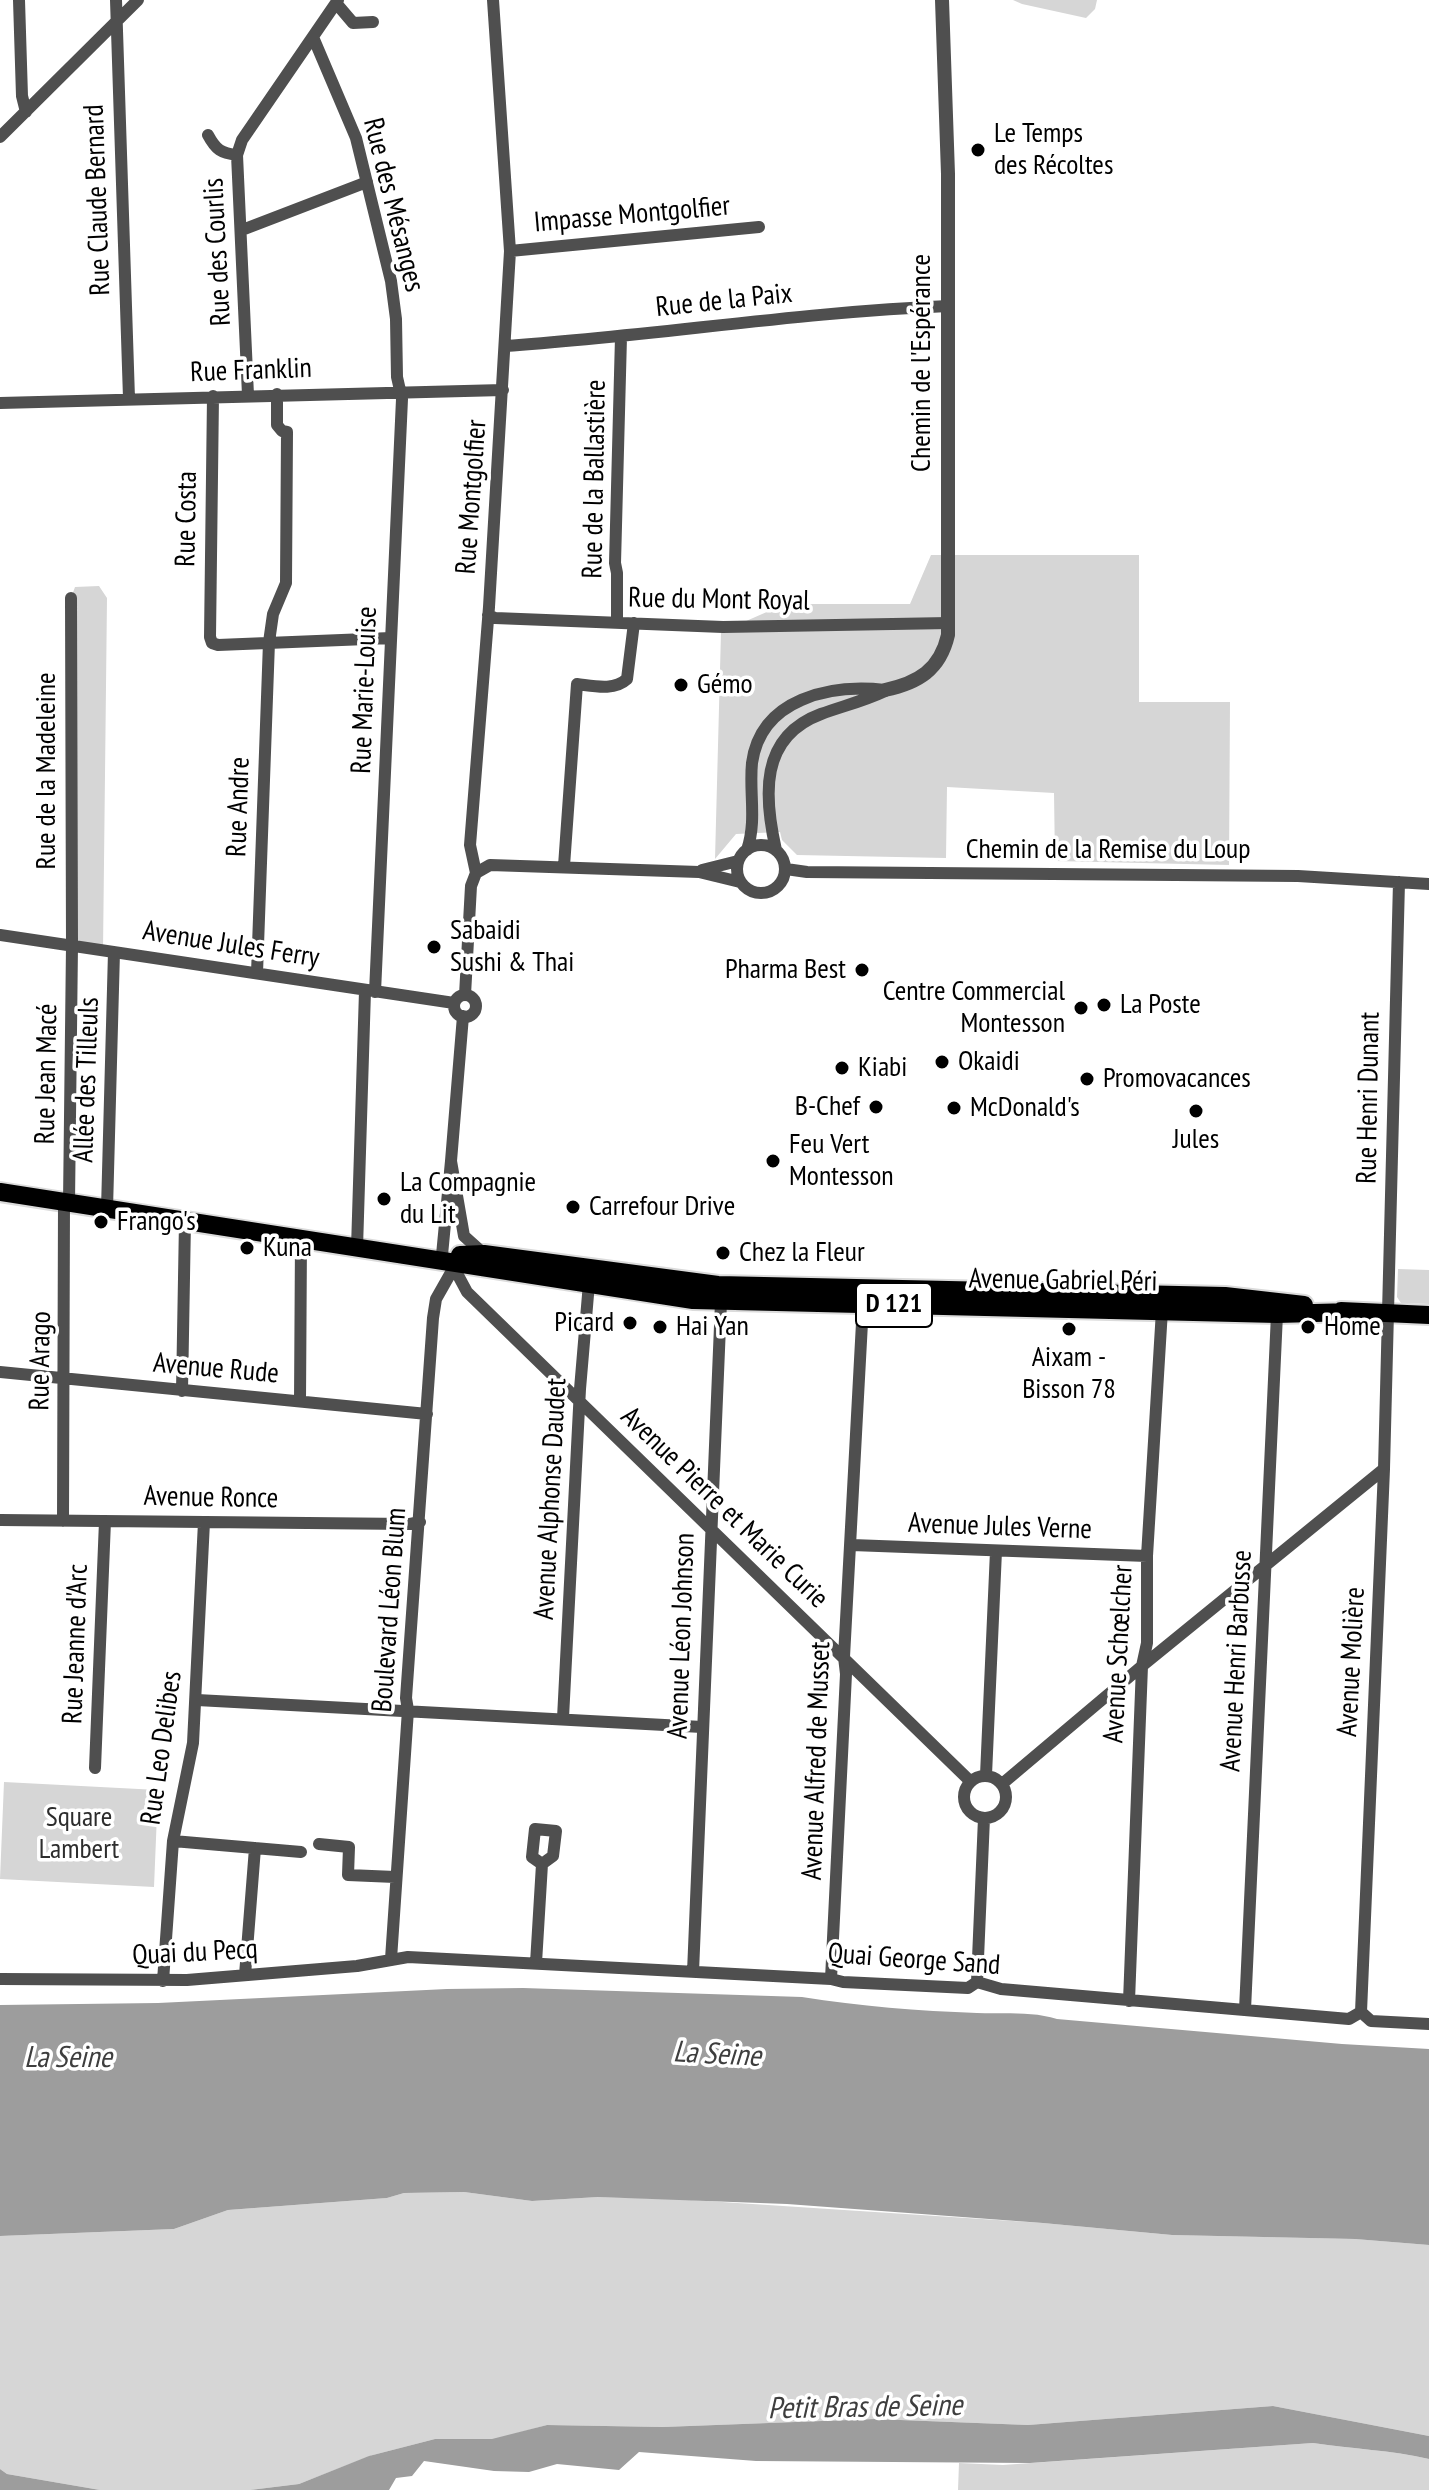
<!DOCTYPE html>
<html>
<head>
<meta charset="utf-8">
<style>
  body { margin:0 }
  canvas { display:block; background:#fff }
</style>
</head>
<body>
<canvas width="1429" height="2490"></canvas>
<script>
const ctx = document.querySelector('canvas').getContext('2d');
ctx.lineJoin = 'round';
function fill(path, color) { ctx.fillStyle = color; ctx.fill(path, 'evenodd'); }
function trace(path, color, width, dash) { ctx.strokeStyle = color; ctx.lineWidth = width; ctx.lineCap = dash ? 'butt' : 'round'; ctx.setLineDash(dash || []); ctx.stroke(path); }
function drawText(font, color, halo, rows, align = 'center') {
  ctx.font = font + ' "PT Sans Narrow",sans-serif'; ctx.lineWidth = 7; ctx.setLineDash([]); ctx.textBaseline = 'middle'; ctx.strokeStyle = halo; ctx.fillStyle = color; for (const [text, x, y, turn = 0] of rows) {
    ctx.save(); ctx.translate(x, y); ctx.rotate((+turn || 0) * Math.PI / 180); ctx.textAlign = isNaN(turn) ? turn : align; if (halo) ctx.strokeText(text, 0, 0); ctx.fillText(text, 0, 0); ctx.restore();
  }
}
const green = new Path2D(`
  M 1013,0 L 1097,0 L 1095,9 L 1086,18 L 1022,4 Z
  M 931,555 L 1139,555 L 1139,702 L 1230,702 L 1229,865 L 1055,861 L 1054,793 L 947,787 L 946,858 L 797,855 L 782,840 L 780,832 L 736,834 L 715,859 L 721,632 L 785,604 L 910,604 Z
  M 99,586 L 107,598 L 103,950 L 72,945 L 71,598 L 75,587 Z
  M 1398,1269 L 1429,1270 L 1429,1304 L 1401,1303 L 1397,1297 Z
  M 4,1782 L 158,1790 L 154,1887 L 0,1879 Z
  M 464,2192 L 532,2201 L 598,2197 L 676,2199 L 1043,2223 L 1172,2235 L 1355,2239 L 1429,2245 L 1429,2436 L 1273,2406 L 1028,2425 L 875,2419 L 663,2427 L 547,2425 L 492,2440 L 435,2439 L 373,2455 L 299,2484 L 250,2490 L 100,2490 L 7,2474 L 0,2469 L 0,2236 L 174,2229 L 228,2210 L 387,2198 L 404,2193 Z
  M 1313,2443 C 1352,2449 1391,2450 1429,2459 L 1429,2490 L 958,2490 L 959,2463 L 1003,2465 Z`);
const water = new Path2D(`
  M 523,1988 L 802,1997 C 859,2006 919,2011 977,2013 C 1003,2014 1032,2011 1057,2019 L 1342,2044 L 1429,2049 L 1429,2245 L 1355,2239 L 1172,2235 L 1043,2223 L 787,2204 L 598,2197 L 532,2201 L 464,2192 L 404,2193 L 387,2198 L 228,2210 L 174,2229 L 0,2236 L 0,2005 L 158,2003 L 447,1989 Z
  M 1273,2406 L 1429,2436 L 1429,2459 C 1391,2450 1352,2449 1313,2443 L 1030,2463 L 756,2461 L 639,2452 L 619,2470 L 557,2464 L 529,2472 L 494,2471 L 424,2461 L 412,2476 L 396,2478 L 389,2490 L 250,2490 L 299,2484 L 369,2456 L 435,2439 L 492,2439 L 547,2425 L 663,2427 L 875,2419 L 1028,2425 Z
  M 0,2469 L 7,2474 L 100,2490 L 0,2490 Z`);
const minor = new Path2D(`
  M 19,0 L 22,96 L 26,112
  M 116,0 L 129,398
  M 336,3 L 353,23 L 373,22
  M 313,37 L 356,138 L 391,281 L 396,319 L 397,377 L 402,399 L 375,992
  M 208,135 C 216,150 221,153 237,155
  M 0,137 L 138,0
  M 242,230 L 367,182
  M 510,251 L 759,227
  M 505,346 C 653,336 800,312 948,306
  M 248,395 L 237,155 L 242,140 L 338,0
  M 213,396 L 210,637 L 212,643 L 218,645 L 391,638
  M 0,403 L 503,390
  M 488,615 L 495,618 L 723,627 L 949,623
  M 617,622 L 617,573 L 615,563 L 621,337
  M737 869a24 24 0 1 1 48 0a24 24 0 1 1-48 0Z
  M 747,850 C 757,820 749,793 752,763 C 761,698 831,684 885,690
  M 776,850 C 764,797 759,737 821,714 C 843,706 864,701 885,691
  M 564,866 L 577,684 C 594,686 614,691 627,679 L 634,623
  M 786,869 L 807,872 L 1298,876 L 1429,884
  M 702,870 L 738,861
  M 476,873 L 490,865 L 699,872 L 740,882
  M 0,935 L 454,1003
  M 257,973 L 269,642 L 273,614 L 286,583 L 287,432 L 282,431 L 277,425 L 277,394
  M 465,995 L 471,886 L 476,873 L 470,845 L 489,607 L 510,251 L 493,0
  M454 1006a11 11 0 1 1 22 0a11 11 0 1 1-22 0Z
  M 451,1161 L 463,1016
  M 69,1203 L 72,945 L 71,598
  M 107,1209 L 114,952
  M 357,1248 L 365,991
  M 484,1254 L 464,1236 L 451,1161 L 442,1255 L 452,1264 L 467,1292 L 970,1781
  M 0,1372 L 427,1414
  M 182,1391 L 185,1221
  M 300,1401 L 301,1239
  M 0,1520 L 410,1524 L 420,1522
  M 63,1521 L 64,1202
  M 852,1545 L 1147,1556
  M 197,1700 L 702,1727
  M 563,1718 L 580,1389 L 589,1283
  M 95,1768 L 105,1521
  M 986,1775 L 996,1551
  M964 1797a21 21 0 1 1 42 0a21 21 0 1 1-42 0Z
  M 1002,1784 L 1142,1666 L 1384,1469
  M 535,1829 L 556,1831 L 553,1856 L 542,1864 L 532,1857 Z
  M 173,1841 L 301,1852
  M 319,1844 L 349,1847 L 348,1875 L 395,1877
  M 391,1959 L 408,1710 L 406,1698 L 433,1318 L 436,1299 L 453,1269
  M 536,1963 L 542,1864
  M 693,1972 L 721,1302
  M 245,1975 L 255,1848
  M 0,1979 L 187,1980 L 357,1966 L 408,1957 L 831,1979 L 843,1982 L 968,1988 L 977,1982 L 1001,1989 L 1349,2019 L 1361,2012
  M 831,1979 L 846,1674 L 844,1657 L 863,1304
  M 163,1981 L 173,1841 L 193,1743 L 204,1522
  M 977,1982 L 984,1818
  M 1129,2001 L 1142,1666 L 1147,1643 L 1147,1556 L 1162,1310
  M 1245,2010 L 1277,1314
  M 1361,2012 L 1384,1469 L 1399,882
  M 1361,2012 L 1371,2021 L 1429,2024`);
const tertiary = new Path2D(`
  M 885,690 C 918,683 940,670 948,635 L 948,174 L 942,0`);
const primary = new Path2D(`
  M 0,1192 L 693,1300 L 1277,1314 L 1352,1312
  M 460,1255 L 484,1254 L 718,1285 L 1225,1296 L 1304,1305
  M 1341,1311 L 1429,1315`);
const markers = [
  [978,150,8,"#000"],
  [681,685,8,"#000"],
  [434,947,8,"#000"],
  [862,970,8,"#000"],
  [1104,1005,8,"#000"],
  [1081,1008,8,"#000"],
  [942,1062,8,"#000"],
  [842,1068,8,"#000"],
  [1087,1079,8,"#000"],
  [876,1107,8,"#000"],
  [954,1108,8,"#000"],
  [1196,1111,8,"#000"],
  [773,1161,8,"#000"],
  [384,1199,8,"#000"],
  [573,1207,8,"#000"],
  [101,1222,8,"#000"],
  [247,1248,8,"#000"],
  [723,1253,8,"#000"],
  [630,1323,8,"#000"],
  [660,1327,8,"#000"],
  [1308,1327,8,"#000"],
  [1069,1329,8,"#000"]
];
const shields = [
  [894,1305,76]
];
const shieldNames = [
  ["D 121",894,1305]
];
const poiNames = [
  ["Le Temps",994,134],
  ["des Récoltes",994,166],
  ["Gémo",697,685],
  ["Sabaidi",450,931],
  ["Sushi & Thai",450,963],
  ["Pharma Best",846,970,"right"],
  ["Centre Commercial",1065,992,"right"],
  ["Montesson",1065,1024,"right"],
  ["La Poste",1120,1005],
  ["Okaidi",958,1062],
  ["Kiabi",858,1068],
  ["Promovacances",1103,1079],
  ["B-Chef",860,1107,"right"],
  ["McDonald's",970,1108],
  ["Jules",1196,1140,"center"],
  ["Feu Vert",789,1145],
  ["Montesson",789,1177],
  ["La Compagnie",400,1183],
  ["du Lit",400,1215],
  ["Carrefour Drive",589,1207],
  ["Frango's",117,1222],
  ["Kuna",263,1248],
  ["Chez la Fleur",739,1253],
  ["Picard",614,1323,"right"],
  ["Hai Yan",676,1327],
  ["Home",1324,1327],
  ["Aixam -",1069,1358,"center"],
  ["Bisson 78",1069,1390,"center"]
];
const streetNames = [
  ["Rue Claude Bernard",98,200,-92],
  ["Rue des Mésanges",393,205,76],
  ["Impasse Montgolfier",632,215,-5],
  ["Rue des Courlis",218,252,-93],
  ["Rue de la Paix",724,301,-6],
  ["Chemin de l'Espérance",922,363,-90],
  ["Rue Franklin",251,371,-2],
  ["Rue de la Ballastière",595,479,-89],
  ["Rue Montgolfier",472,497,-86],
  ["Rue Costa",187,519,-89],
  ["Rue du Mont Royal",719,600,1],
  ["Rue Marie-Louise",365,690,-88],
  ["Rue de la Madeleine",47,771,-90],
  ["Rue Andre",239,807,-88],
  ["Chemin de la Remise du Loup",1108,850],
  ["Avenue Jules Ferry",231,945,9],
  ["Rue Jean Macé",47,1074,-89],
  ["Allée des Tilleuls",87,1080,-88],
  ["Rue Henri Dunant",1369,1098,-89],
  ["Avenue Gabriel Péri",1063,1281,1],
  ["Rue Arago",41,1361,-89],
  ["Avenue Rude",216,1369,5],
  ["Avenue Ronce",211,1498,1],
  ["Avenue Alphonse Daudet",551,1499,-87],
  ["Avenue Pierre et Marie Curie",724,1508,44],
  ["Avenue Jules Verne",1000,1527,2],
  ["Boulevard Léon Blum",390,1610,-86],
  ["Avenue Léon Johnson",682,1636,-88],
  ["Rue Jeanne d'Arc",76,1644,-88],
  ["Avenue Schœlcher",1119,1654,-87],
  ["Avenue Henri Barbusse",1237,1661,-87],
  ["Avenue Molière",1352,1662,-87],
  ["Rue Leo Delibes",162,1748,-82],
  ["Avenue Alfred de Musset",817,1761,-88],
  ["Quai du Pecq",195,1953,-3],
  ["Quai George Sand",914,1960,4]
];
const parkNames = [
  ["Square",79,1818],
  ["Lambert",79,1850]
];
const waterNames = [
  ["La Seine",717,2055,3],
  ["La Seine",68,2058],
  ["Petit Bras de Seine",865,2408,-1]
];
fill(green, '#d6d6d6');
fill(water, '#9d9d9d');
trace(primary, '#dbdbdb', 22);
trace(minor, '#4f4f4f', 12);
trace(tertiary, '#4f4f4f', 14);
trace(primary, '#000', 18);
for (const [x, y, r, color] of markers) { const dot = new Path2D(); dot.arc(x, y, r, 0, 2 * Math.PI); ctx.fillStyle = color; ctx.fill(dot); trace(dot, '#fff', 3); }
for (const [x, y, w] of shields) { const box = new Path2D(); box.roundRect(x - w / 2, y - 22, w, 44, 6); ctx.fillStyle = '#fff'; ctx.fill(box); trace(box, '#000', 2); }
drawText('bold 26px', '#000', null, shieldNames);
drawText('28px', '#000', '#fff', poiNames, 'left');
drawText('28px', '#000', '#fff', streetNames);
drawText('28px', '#2d2d2d', '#fff', parkNames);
drawText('italic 30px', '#3e3e3e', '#fff', waterNames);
</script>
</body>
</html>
